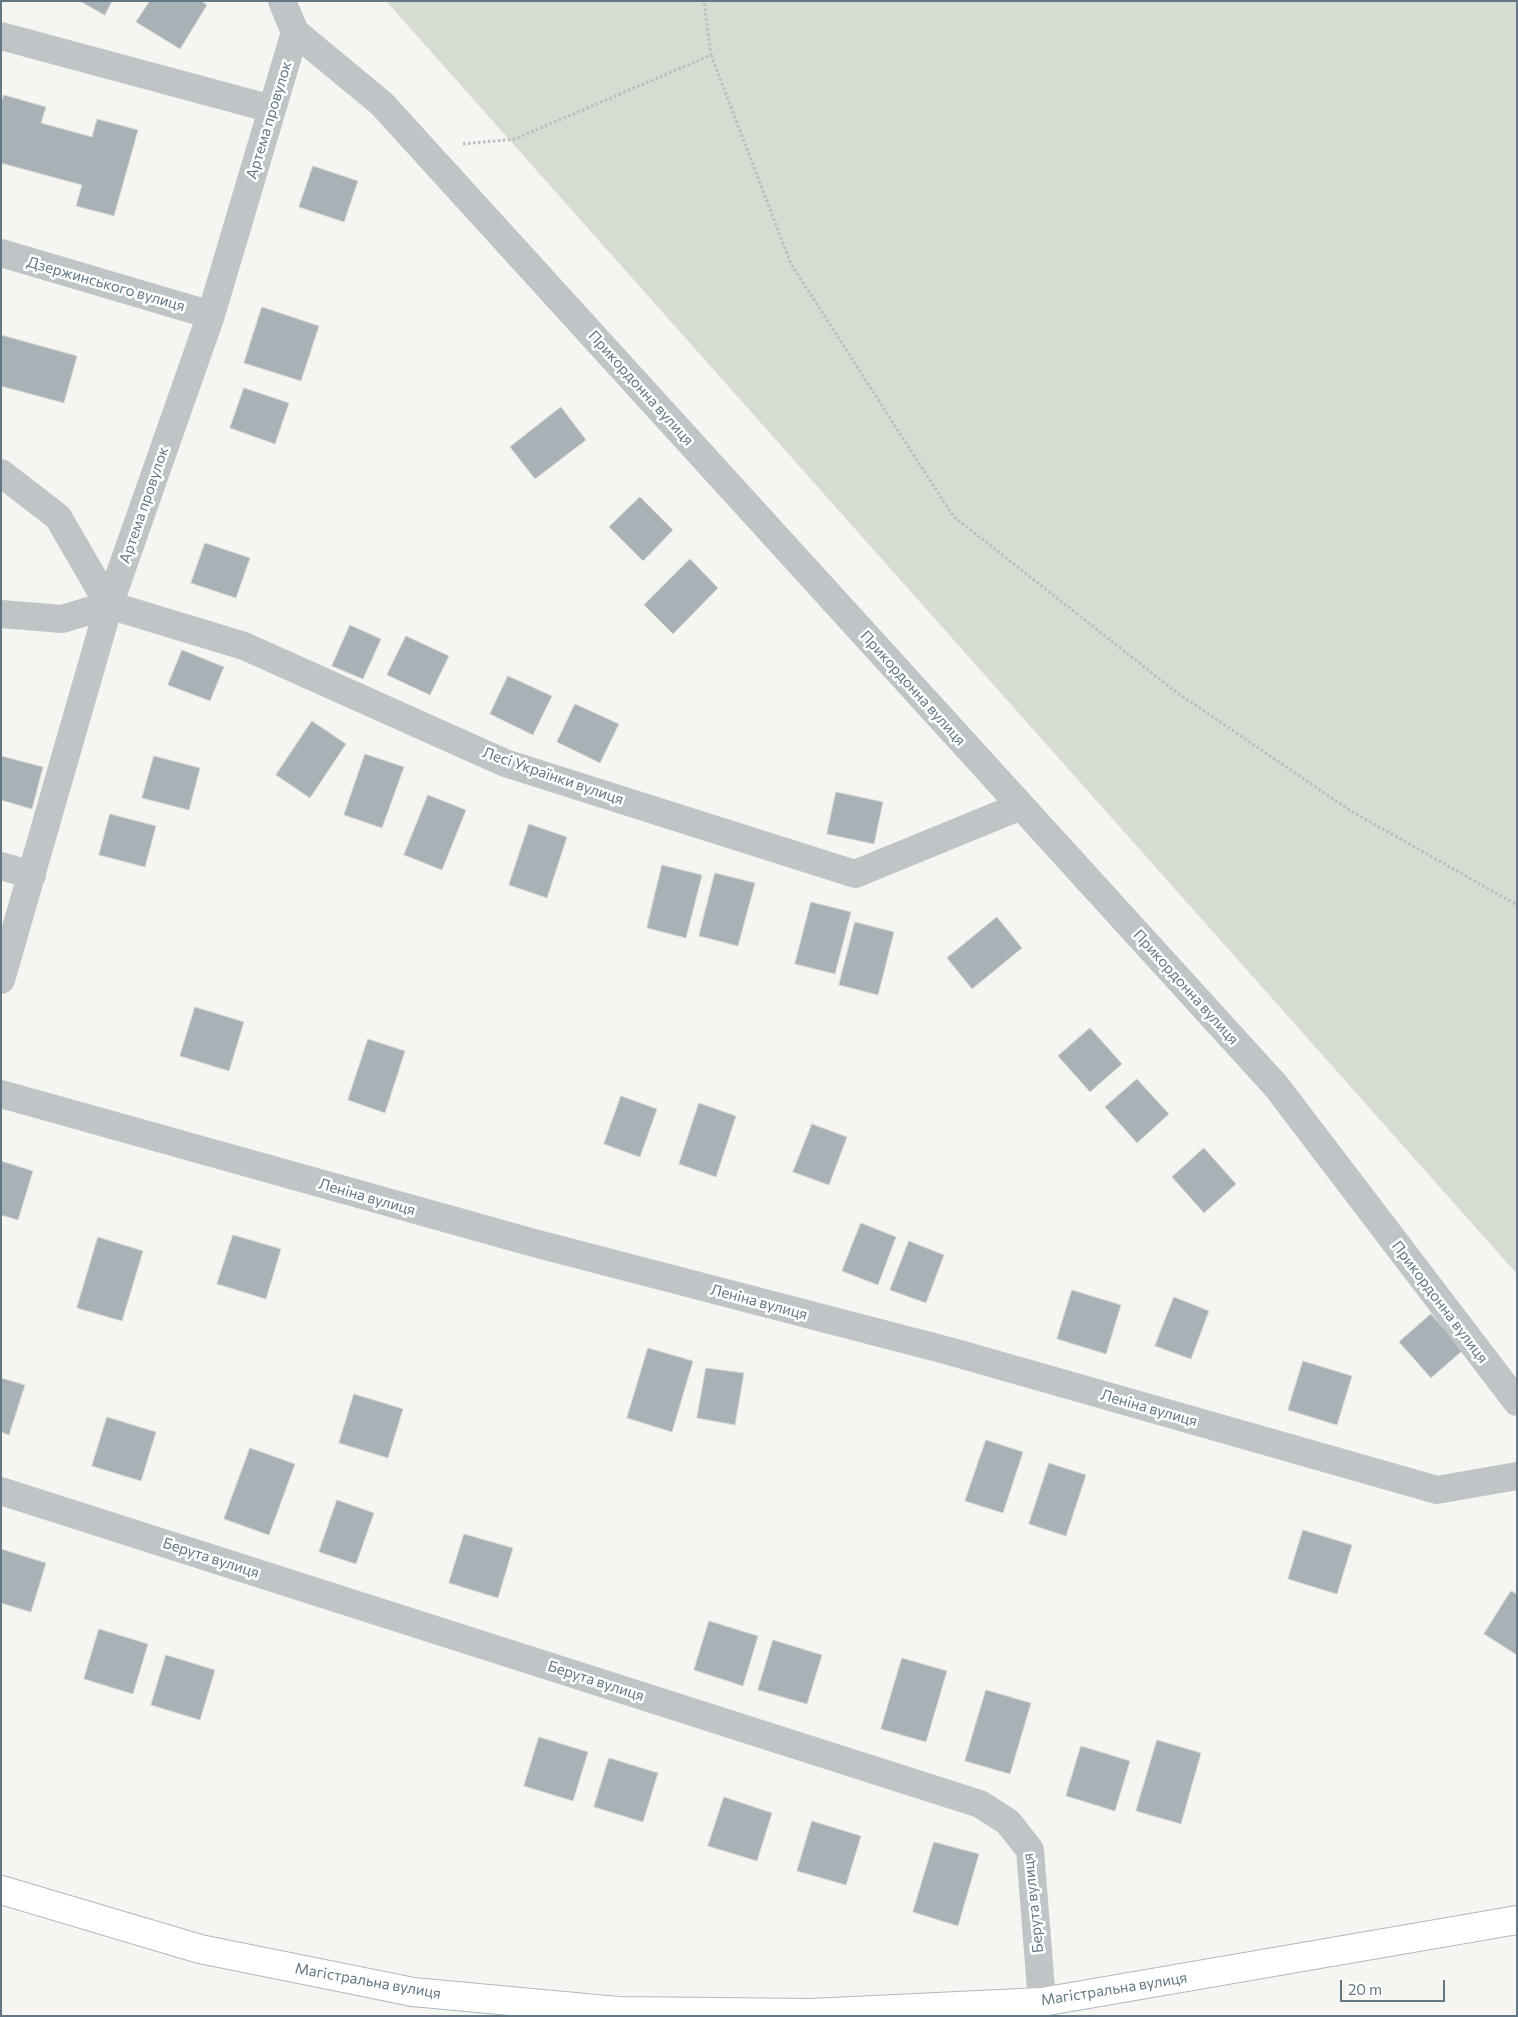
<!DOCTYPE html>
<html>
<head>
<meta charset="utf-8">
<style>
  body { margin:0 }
  #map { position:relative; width:1518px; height:2017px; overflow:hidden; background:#f5f5f1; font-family:Commissioner,sans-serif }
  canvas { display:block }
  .frame { position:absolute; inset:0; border:2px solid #627783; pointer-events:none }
  .scale { position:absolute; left:1340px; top:1980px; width:105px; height:22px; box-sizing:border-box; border:2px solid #627783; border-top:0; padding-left:6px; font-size:15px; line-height:18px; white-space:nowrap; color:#627783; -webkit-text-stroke:4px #fff; paint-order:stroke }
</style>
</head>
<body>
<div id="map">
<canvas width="1518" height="2017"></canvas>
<div class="frame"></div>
<div class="scale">20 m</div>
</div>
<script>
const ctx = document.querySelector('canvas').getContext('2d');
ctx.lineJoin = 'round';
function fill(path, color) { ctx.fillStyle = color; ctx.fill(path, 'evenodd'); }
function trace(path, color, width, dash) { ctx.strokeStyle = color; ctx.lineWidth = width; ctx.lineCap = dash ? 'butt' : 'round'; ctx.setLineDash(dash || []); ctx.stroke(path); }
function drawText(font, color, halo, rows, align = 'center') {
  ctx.font = font + ' Commissioner,sans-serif'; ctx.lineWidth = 5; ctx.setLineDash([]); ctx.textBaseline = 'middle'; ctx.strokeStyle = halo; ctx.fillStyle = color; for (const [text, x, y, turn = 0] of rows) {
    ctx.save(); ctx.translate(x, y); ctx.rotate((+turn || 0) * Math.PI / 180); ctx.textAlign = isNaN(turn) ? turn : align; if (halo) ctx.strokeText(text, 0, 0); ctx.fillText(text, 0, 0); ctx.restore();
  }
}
const green = new Path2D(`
  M 386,1 L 1517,1 L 1517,1274 Z`);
const building = new Path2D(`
  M 80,1 L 112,1 L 105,15 Z
  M 150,1 L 201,1 L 207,5 L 180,49 L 136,22 Z
  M 4,95 L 46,107 L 41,123 L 92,137 L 97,119 L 138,130 L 114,216 L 76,206 L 82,185 L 1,163 L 1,103 Z
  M 313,166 L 358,181 L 344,222 L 299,207 Z
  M 262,307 L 319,326 L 301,381 L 244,363 Z
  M 1,335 L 77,356 L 64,403 L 1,386 Z
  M 244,388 L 289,403 L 275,444 L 230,428 Z
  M 561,407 L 586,440 L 535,479 L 510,447 Z
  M 640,497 L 673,530 L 643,561 L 609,527 Z
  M 205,543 L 250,558 L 236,598 L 191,583 Z
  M 690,559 L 718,588 L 673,634 L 644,605 Z
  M 350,625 L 381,639 L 363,679 L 332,666 Z
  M 406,636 L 449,656 L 430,695 L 387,675 Z
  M 182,650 L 224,667 L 210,701 L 168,685 Z
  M 508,676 L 552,696 L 533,735 L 490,714 Z
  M 575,704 L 619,724 L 600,763 L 557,742 Z
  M 312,721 L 346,744 L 310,798 L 276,775 Z
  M 365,754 L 404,767 L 382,828 L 344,815 Z
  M 1,756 L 43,767 L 32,809 L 1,800 Z
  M 154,756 L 200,768 L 189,810 L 142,798 Z
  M 836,792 L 883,802 L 874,844 L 827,834 Z
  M 428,795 L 466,810 L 442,870 L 404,855 Z
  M 110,814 L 156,826 L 145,867 L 99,855 Z
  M 529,824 L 567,837 L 547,898 L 509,885 Z
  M 662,865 L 702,875 L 686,938 L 647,928 Z
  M 715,873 L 755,883 L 738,946 L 699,936 Z
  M 811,902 L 851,912 L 835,974 L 795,964 Z
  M 997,917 L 1022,948 L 972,989 L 947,958 Z
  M 855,922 L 894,932 L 878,995 L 839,985 Z
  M 195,1007 L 244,1022 L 229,1071 L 180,1056 Z
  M 1090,1028 L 1122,1064 L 1090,1092 L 1058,1056 Z
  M 368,1039 L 405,1051 L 385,1113 L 348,1100 Z
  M 1137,1079 L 1169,1114 L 1137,1143 L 1105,1107 Z
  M 621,1096 L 657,1109 L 640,1157 L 604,1144 Z
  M 699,1103 L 736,1116 L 716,1177 L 679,1164 Z
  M 812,1124 L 847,1137 L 829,1185 L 793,1172 Z
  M 1204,1148 L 1236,1184 L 1204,1213 L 1172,1177 Z
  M 1,1161 L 33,1171 L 18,1220 L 1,1215 Z
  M 861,1223 L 896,1237 L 878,1285 L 842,1271 Z
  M 233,1235 L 281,1249 L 266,1299 L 217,1284 Z
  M 98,1237 L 143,1251 L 122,1321 L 77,1308 Z
  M 909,1241 L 944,1255 L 926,1303 L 890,1290 Z
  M 1072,1290 L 1121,1305 L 1106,1354 L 1057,1339 Z
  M 1174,1297 L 1209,1311 L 1191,1359 L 1155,1346 Z
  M 1431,1314 L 1463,1350 L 1431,1378 L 1399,1342 Z
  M 648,1348 L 693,1361 L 672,1432 L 627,1418 Z
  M 1303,1361 L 1352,1376 L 1337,1425 L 1288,1410 Z
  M 706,1368 L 744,1373 L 735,1425 L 697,1418 Z
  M 1,1378 L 25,1385 L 9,1435 L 1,1432 Z
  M 354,1394 L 403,1409 L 388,1458 L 339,1443 Z
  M 107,1417 L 156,1432 L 141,1481 L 92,1466 Z
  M 986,1440 L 1023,1452 L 1003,1513 L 965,1501 Z
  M 250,1448 L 295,1464 L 269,1535 L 224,1519 Z
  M 1049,1463 L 1086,1475 L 1066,1536 L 1029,1524 Z
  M 337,1500 L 374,1513 L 356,1564 L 319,1552 Z
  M 1303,1530 L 1352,1545 L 1337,1594 L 1288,1579 Z
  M 464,1534 L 513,1548 L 498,1598 L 449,1583 Z
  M 1,1549 L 46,1563 L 31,1612 L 1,1603 Z
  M 1511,1591 L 1517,1594 L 1517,1655 L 1484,1634 Z
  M 709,1621 L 758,1636 L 743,1686 L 694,1670 Z
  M 99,1629 L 148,1644 L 133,1694 L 84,1679 Z
  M 773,1640 L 822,1655 L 807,1704 L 758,1690 Z
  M 166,1655 L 215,1670 L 200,1720 L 151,1705 Z
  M 902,1658 L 947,1671 L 926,1742 L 881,1729 Z
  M 986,1690 L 1031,1703 L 1010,1774 L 965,1761 Z
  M 539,1737 L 588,1752 L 573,1801 L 524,1786 Z
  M 1157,1740 L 1201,1753 L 1181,1824 L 1136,1811 Z
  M 1081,1746 L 1130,1761 L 1115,1811 L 1066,1796 Z
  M 609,1758 L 658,1773 L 643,1822 L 594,1807 Z
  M 724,1797 L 772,1813 L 757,1861 L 708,1846 Z
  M 812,1821 L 861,1836 L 846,1885 L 797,1871 Z
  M 934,1842 L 979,1854 L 958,1926 L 913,1912 Z`);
const path = new Path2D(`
  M 711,55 L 791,264 L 953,516 L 1176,692 L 1351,811 L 1517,905
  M 463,144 L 515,139 L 711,55 L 704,1`);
const minor = new Path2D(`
  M 282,1 L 295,32 L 382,104 L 1276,1086 L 1517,1402
  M 1,36 L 272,109
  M 1,253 L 211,315
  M 1,473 L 58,517 L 109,605
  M 1,614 L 62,619 L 109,605 L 244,646 L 505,763 L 855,874 L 1021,806
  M 1,866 L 32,875
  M 1,980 L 109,605 L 211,315 L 295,32
  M 1,1094 L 534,1243 L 949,1351 L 1437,1490 L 1517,1476
  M 1,1491 L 980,1804 L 1008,1822 L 1030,1850 L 1042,2002`);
const major = new Path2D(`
  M 1,1890 L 200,1949 L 413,1992 L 618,2011 L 811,2013 L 1042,2002 L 1517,1920`);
const streetNames = [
  ["Артема провулок",269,120,-73],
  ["Дзержинського вулиця",106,284,16],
  ["Прикордонна вулиця",641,388,48],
  ["Артема провулок",144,505,-71],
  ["Прикордонна вулиця",913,688,48],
  ["Лесі Українки вулиця",553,776,19],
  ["Прикордонна вулиця",1186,987,48],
  ["Леніна вулиця",367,1197,16],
  ["Леніна вулиця",759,1302,15],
  ["Прикордонна вулиця",1440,1302,53],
  ["Леніна вулиця",1149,1408,16],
  ["Берута вулиця",211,1558,18],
  ["Берута вулиця",596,1681,18],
  ["Берута вулиця",1033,1903,-96],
  ["Магістральна вулиця",368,1981,10],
  ["Магістральна вулиця",1114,1989,-9]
];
fill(green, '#d6dcd1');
fill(building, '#a8b2b6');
trace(building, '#d6d6d3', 1);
trace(major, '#b3b8bb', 30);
trace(path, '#bbbec0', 3, [2.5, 2.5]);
trace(minor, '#bfc5c7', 28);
trace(major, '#fff', 28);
drawText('15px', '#627783', '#fff', streetNames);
</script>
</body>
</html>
